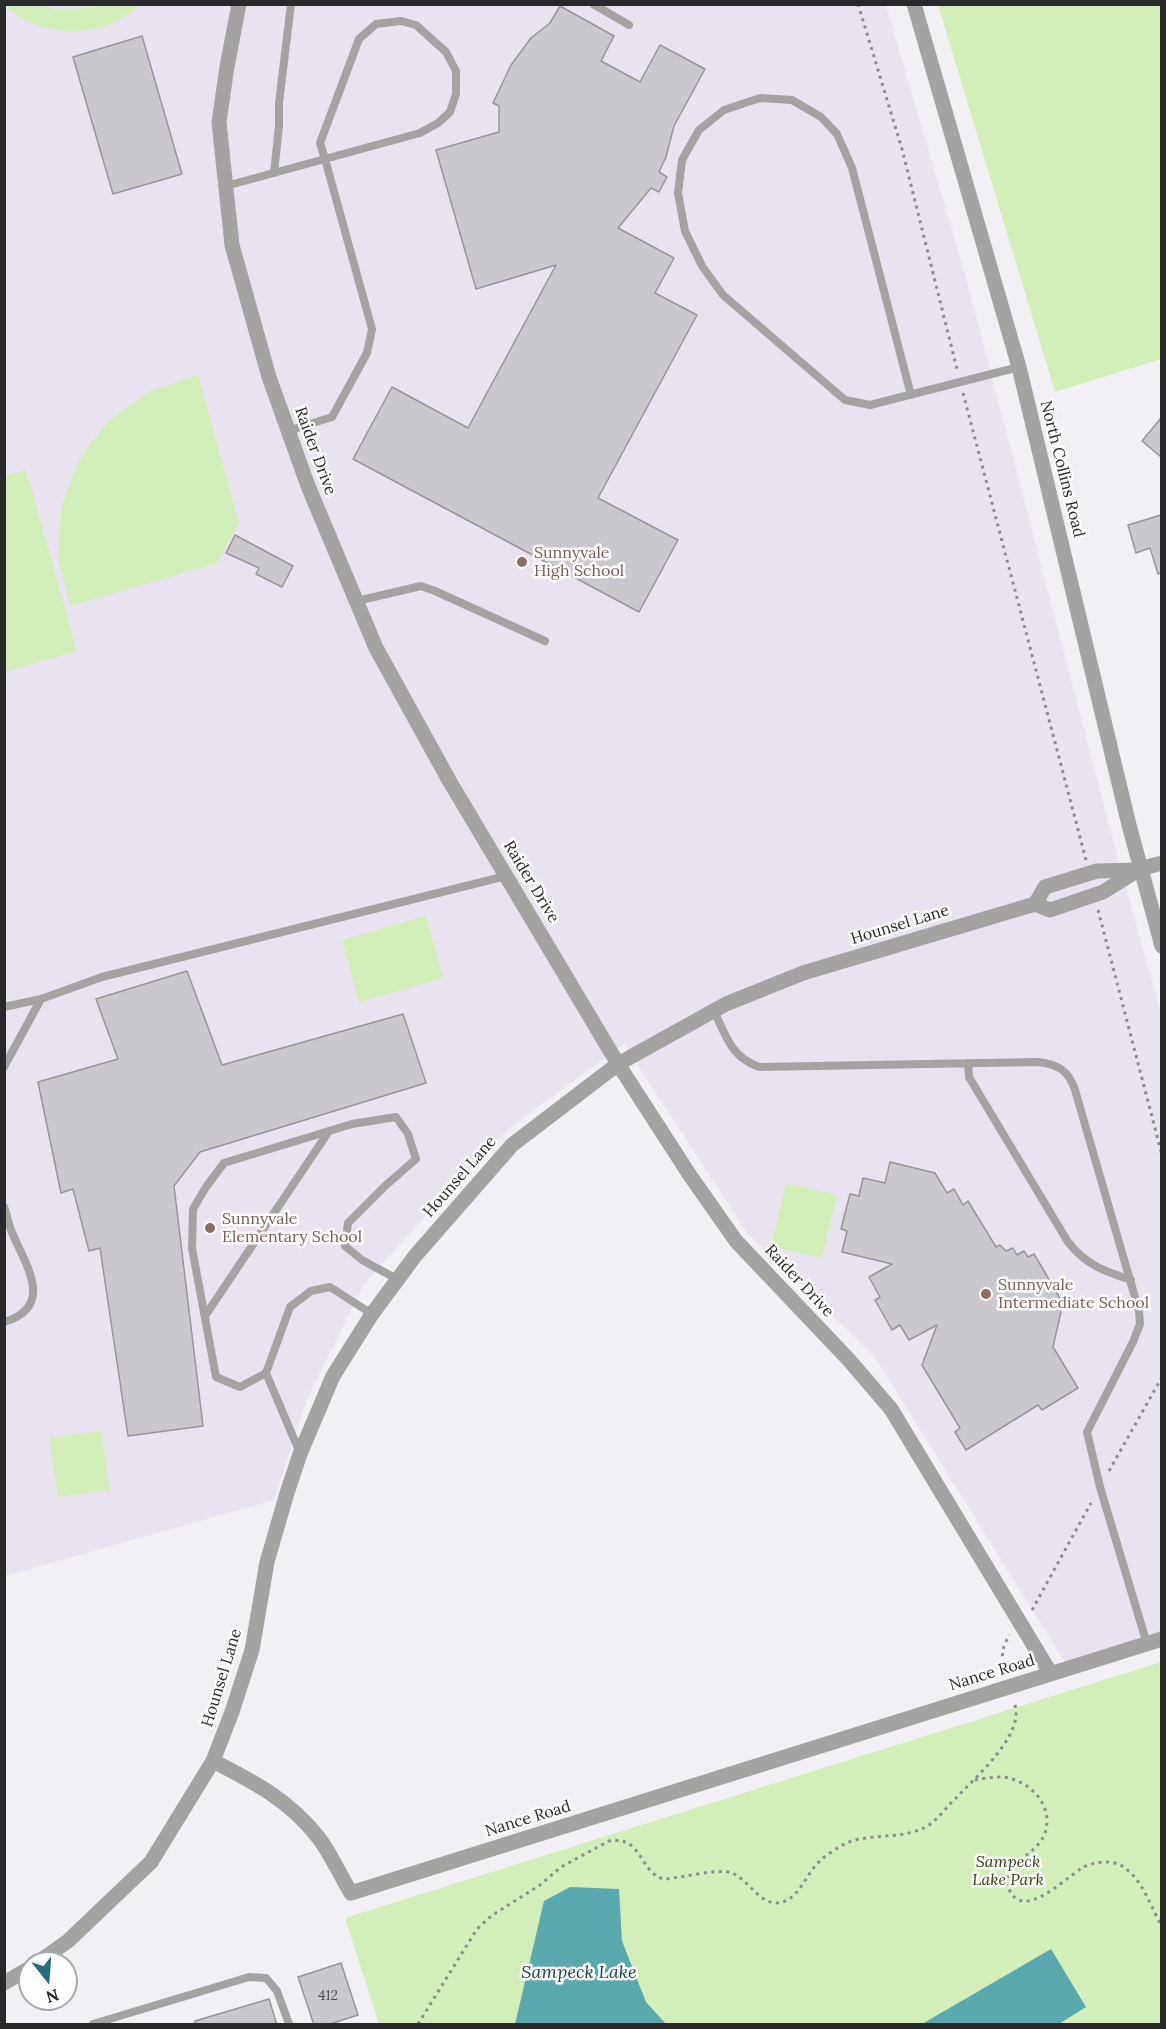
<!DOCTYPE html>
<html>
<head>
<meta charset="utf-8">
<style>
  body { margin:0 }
  #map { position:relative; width:1166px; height:2029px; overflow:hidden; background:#f2f0f5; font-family:Lora,serif }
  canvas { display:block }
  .frame { position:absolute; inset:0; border:6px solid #29282a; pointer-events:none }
  .north { position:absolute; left:18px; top:1951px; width:60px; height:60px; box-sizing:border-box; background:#fefefe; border:2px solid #a9a8a9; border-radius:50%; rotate:163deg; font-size:16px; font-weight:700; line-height:24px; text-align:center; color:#29282a }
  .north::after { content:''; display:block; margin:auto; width:21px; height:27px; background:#256d7a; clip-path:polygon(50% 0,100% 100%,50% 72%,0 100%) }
</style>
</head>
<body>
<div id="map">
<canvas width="1166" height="2029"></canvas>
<div class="frame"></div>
<div class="north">N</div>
</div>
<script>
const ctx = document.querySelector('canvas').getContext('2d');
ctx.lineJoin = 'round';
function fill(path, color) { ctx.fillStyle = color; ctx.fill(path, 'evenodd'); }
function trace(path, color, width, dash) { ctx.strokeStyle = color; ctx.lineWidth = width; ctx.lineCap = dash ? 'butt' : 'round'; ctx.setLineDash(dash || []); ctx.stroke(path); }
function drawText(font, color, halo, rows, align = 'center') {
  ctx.font = font + ' Lora,serif'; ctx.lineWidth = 5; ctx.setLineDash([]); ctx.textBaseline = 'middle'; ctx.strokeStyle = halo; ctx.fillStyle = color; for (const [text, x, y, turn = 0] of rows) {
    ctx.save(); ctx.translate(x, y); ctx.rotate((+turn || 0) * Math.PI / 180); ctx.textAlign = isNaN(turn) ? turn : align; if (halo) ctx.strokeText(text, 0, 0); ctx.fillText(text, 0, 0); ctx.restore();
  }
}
const built = new Path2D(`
  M 5,5 L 886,5 L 964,270 L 1117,855 L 1161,1013 L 1161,1633 L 1066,1664 L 874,1356 L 747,1233 L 624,1044 L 515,1124 L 483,1153 L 364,1284 L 308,1397 L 274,1500 L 5,1576 Z`);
const green = new Path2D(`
  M 4,5 L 42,5 L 54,9 L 80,9 L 96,5 L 140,5 C 133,10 125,17 117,21 C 80,39 36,32 5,7 Z
  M 938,5 L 1161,5 L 1161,359 L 1055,392 Z
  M 198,375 L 239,523 L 217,563 L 70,606 L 58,557 L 61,507 L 79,460 L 109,420 L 151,391 Z
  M 26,470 L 77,651 L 5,672 L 5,476 Z
  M 426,916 L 443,978 L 359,1002 L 342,940 Z
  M 786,1183 L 837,1195 L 822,1258 L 771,1246 Z
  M 101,1431 L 110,1490 L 58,1497 L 49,1438 Z
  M 1161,1662 L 1161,2024 L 379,2024 L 345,1918 Z`);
const water = new Path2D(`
  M 570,1887 L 619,1889 L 622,1941 L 646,2002 L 666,2024 L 515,2024 L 544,1901 Z
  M 1051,1949 L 1086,2007 L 1059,2024 L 922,2024 Z`);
const building = new Path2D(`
  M 560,6 L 614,36 L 601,61 L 640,82 L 660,45 L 705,69 L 674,126 L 666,157 L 659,172 L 667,177 L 659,192 L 651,188 L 618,228 L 674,258 L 655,293 L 697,315 L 598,498 L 678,540 L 639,612 L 353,459 L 392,387 L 468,428 L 556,265 L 476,289 L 436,150 L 499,132 L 499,106 L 493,103 L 511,65 L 531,38 L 550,23 Z
  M 142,36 L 182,174 L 113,194 L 73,57 Z
  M 1161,418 L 1161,457 L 1142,441 Z
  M 1161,515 L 1161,573 L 1158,574 L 1150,548 L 1136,553 L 1128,525 Z
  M 235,535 L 293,566 L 282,587 L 256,574 L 259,568 L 226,553 Z
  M 187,971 L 222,1065 L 403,1014 L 426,1083 L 200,1152 L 174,1186 L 203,1426 L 128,1436 L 100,1248 L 89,1251 L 73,1189 L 61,1193 L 38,1082 L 118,1059 L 96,999 Z
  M 890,1162 L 935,1173 L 947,1193 L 954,1189 L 963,1205 L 968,1201 L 996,1247 L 1000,1245 L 1006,1251 L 1013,1248 L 1017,1255 L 1024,1251 L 1028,1257 L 1034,1254 L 1063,1303 L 1053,1347 L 1078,1388 L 1042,1410 L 1038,1405 L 966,1450 L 955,1432 L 960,1428 L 922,1365 L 937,1325 L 909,1340 L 900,1325 L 892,1330 L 875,1300 L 880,1297 L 869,1277 L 892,1264 L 842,1252 L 847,1231 L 841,1229 L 850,1194 L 859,1196 L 863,1178 L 885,1183 Z
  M 341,1963 L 358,2015 L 327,2025 L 314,2025 L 298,1977 Z
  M 269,1999 L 277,2025 L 195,2025 L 195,2021 Z`);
const path = new Path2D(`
  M 858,4 L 902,149 L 957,369
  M 963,393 L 1086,860
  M 1098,910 L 1162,1155
  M 1109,1471 L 1162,1377
  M 1032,1610 L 1091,1503
  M 1005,1671 C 1001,1658 1001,1647 1010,1635
  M 975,1780 C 986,1778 1001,1775 1012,1779 C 1035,1786 1053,1808 1045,1833 C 1040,1848 1023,1856 1013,1867 C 1010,1871 1008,1876 1006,1880 C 1017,1928 1061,1881 1082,1868 C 1093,1862 1110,1859 1122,1866 C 1142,1878 1151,1907 1162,1927
  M 418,2024 L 477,1929 L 491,1916 L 540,1885 L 561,1867 L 609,1841 C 643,1835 639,1873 664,1879 C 681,1878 717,1868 732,1873 C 748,1879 758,1903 777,1903 C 799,1902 806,1872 821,1860 C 826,1855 833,1851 839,1847 C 863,1832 893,1840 919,1830 C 936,1824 943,1810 956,1798 C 975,1778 1015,1743 1016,1714 C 1016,1710 1015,1705 1014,1701`);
const service = new Path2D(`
  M 593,4 L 629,25
  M 274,173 L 279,126 L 279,103 L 291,4
  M 226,186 L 420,133 L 438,123 L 450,112 L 456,94 L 456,71 L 446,52 L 416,25 L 401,21 L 376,24 L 359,39 L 320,143 L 325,159 L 372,329 L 367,353 L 332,417 L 288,431
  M 911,395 L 852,168 L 837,134 L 821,117 L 792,100 L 760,98 L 724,110 L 699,130 L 682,160 L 678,193 L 685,231 L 702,266 L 723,295 L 845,400 L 870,405 L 1019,367
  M 357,601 L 421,586 L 435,591 L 545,641
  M 4,1007 L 41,999 L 102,977 L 506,876
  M 714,1011 C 726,1036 731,1057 759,1067 L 1038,1062 C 1058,1064 1069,1071 1075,1090 L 1139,1311 L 1140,1324 L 1133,1342 L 1087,1432 L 1100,1487 L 1147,1644
  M 968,1063 L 969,1077 L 1068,1242 C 1086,1265 1104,1271 1131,1280
  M 4,1067 L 41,999
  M 4,1207 C 7,1215 8,1222 11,1230 C 24,1263 57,1306 4,1322
  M 372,1314 L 330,1287 L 311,1291 L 290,1307 L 266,1373 L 240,1387 L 216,1377 L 192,1248 L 193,1209 L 206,1187 L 224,1163 L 352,1124 L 396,1117 L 408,1134 L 416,1159 L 385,1186 L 348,1223 L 345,1246 L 362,1260 L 397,1279
  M 205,1316 L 329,1131
  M 266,1373 L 300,1453
  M 93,2024 L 249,1977 L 266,1978 L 277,1991 L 289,2024`);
const minor = new Path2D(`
  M 239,4 L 227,67 L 219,122 L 232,245 L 269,377 L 308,486 L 376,648 L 450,782 L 618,1064 L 689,1174 L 736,1241 L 849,1360 L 891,1409 L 1051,1674
  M 1035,904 L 1045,887 L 1097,871 L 1140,870
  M 213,1761 C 254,1782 289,1800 318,1837 C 331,1854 340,1875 351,1893 L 1162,1639
  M 37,1963 L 68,1941 L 151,1862 L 213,1761 L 232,1712 L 252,1650 L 267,1562 L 287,1493 L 300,1454 L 333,1376 L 372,1314 L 415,1256 L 512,1145 L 618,1064 L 726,1004 L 803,973 L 1035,904 L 1050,910 L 1103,892 L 1140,869 L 1162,863
  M 4,1983 L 30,1968`);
const tertiary = new Path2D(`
  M 914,4 L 1019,367 L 1129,825 L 1162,946`);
const markers = [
  [522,562,6,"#8d6e63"],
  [210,1228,6,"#8d6e63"],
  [986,1294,6,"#8d6e63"]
];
const numberNames = [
  ["412",328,1996]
];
const streetNames = [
  ["Raider Drive",315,451,70],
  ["North Collins Road",1062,469,76],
  ["Raider Drive",531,882,59],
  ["Hounsel Lane",900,925,-17],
  ["Hounsel Lane",460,1177,-49],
  ["Raider Drive",799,1281,47],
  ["Nance Road",992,1673,-17],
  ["Hounsel Lane",222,1678,-73],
  ["Nance Road",528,1819,-17]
];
const educationNames = [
  ["Sunnyvale",534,553],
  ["High School",534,571],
  ["Sunnyvale",222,1219],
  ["Elementary School",222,1237],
  ["Sunnyvale",998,1285],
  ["Intermediate School",998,1303]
];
const parkNames = [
  ["Sampeck",1008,1862],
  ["Lake Park",1008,1880]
];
const waterNames = [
  ["Sampeck Lake",579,1973]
];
fill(built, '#e9e3ef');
fill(green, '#d4eeb9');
fill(water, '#5aa9ae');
fill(building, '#cbc8cd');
trace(building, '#979599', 1.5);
trace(path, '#8c8b8e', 3, [3, 4.5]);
trace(service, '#a5a2a2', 8);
trace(minor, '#a5a2a2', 15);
trace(tertiary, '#a5a2a2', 15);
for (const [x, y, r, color] of markers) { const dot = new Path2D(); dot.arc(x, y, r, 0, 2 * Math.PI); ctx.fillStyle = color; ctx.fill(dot); trace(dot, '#fefefe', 2); }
drawText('14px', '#525053', null, numberNames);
drawText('16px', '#29282a', '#fefefe', streetNames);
drawText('16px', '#785e54', '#fefefe', educationNames, 'left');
drawText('italic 16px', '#2c4308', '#fefefe', parkNames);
drawText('italic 18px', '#1c4245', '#fefefe', waterNames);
</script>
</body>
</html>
